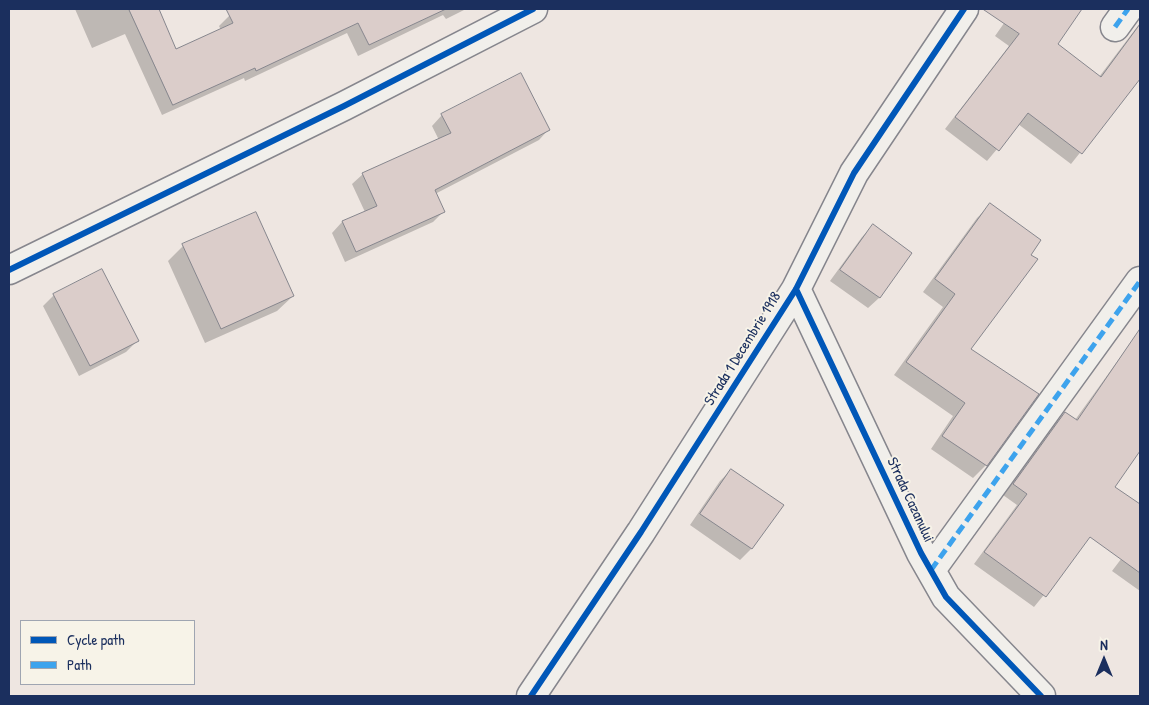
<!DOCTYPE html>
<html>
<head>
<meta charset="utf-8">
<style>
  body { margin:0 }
  #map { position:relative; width:1149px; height:705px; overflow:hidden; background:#eee6e1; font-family:"Patrick Hand",sans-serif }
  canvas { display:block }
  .frame { position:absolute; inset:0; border:10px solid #1b2f5e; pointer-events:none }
  .legend { position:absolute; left:20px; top:620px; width:175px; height:65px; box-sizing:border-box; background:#f7f3e8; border:1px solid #9fa5b1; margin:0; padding:6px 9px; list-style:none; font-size:15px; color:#1b2f5e }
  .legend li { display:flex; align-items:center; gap:10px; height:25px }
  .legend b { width:25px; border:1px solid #9fa5b1 }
  .north { position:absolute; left:1079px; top:635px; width:50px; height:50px; -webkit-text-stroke:4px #f7f3e8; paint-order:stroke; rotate:0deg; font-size:14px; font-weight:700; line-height:20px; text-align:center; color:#1b2f5e }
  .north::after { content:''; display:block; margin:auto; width:18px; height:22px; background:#1b2f5e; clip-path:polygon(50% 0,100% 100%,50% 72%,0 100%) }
</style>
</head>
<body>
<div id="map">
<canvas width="1149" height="705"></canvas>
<div class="frame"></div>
<ul class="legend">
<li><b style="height:6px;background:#0057b8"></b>Cycle path</li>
<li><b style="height:6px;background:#3da3ed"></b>Path</li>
</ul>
<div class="north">N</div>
</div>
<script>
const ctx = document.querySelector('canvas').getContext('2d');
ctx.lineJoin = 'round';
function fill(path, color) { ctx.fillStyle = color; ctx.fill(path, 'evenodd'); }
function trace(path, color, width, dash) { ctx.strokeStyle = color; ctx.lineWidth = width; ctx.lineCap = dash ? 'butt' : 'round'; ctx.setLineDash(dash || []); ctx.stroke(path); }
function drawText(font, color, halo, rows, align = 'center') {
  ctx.font = font + ' "Patrick Hand",sans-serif'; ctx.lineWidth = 4; ctx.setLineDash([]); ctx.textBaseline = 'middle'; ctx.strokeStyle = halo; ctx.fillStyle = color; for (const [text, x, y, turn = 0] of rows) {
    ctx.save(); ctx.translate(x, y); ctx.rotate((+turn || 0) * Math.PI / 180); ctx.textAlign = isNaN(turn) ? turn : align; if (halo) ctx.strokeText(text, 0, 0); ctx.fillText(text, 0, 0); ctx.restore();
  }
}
const shadow = new Path2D(`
  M 75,9 L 158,9 L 176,50 L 221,30 L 219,26 L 230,15 L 242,9 L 466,9 L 446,19 L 443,15 L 358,56 L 347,33 L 245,81 L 244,78 L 162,115 L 125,34 L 92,48 Z
  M 1014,9 L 1081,9 L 1056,44 L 1099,77 L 1140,23 L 1140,82 L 1138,80 L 1071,164 L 1018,124 L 987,161 L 945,129 L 1009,46 L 995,36 Z
  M 442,115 L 549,129 L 539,140 L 435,194 L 443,212 L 433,222 L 345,262 L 332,233 L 342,222 L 365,212 L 352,184 L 363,174 L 439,140 L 432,126 Z
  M 990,205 L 970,349 L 1037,395 L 986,465 L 973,478 L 931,449 L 953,416 L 894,375 L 943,307 L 923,292 L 977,218 Z
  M 873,226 L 911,253 L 879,298 L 868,308 L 830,281 L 862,237 Z
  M 183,246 L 293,296 L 277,311 L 205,343 L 168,261 Z
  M 54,295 L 137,341 L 126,352 L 79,376 L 43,306 Z
  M 1140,330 L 1140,447 L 1055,570 L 1061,574 L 1034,607 L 974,564 L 1017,505 L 1003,495 L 1054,424 L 1065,413 L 1075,420 Z
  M 731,470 L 782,505 L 751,549 L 740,560 L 690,525 L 720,481 Z
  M 1140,534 L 1140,591 L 1112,571 Z`);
const building = new Path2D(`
  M 129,9 L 159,9 L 176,49 L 233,23 L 226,9 L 446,9 L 369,45 L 358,23 L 256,71 L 255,68 L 173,105 Z
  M 983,9 L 1082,9 L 1058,44 L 1101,77 L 1140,24 L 1140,79 L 1082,154 L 1028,113 L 999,151 L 955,117 L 1019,34 Z
  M 521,73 L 550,130 L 435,190 L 445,212 L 356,252 L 342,221 L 377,206 L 362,173 L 451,133 L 441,114 Z
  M 990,203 L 1041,240 L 1031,255 L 1038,259 L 971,349 L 1039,394 L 987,466 L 942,436 L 965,403 L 906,362 L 955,294 L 935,279 Z
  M 256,212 L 294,296 L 221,329 L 182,244 Z
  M 873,224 L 912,253 L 880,298 L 840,270 Z
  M 102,269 L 139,341 L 90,366 L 53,294 Z
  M 1140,329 L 1140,451 L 1115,487 L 1140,504 L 1140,573 L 1090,537 L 1046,597 L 984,552 L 1027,494 L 1013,484 L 1065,412 L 1077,420 Z
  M 731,469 L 784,505 L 752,549 L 700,514 Z`);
const minor = new Path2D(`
  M 1115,27 L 1128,9
  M 9,270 L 344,106 L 533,9
  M 796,289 L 921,553 L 946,597 L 1041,696
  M 931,570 L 1140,281
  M 531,696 L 641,532 L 796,289 L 854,173 L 964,9`);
const quiet = new Path2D(`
  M 1115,27 L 1128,9
  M 931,570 L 1140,281`);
const cycleway = new Path2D(`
  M 9,270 L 344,106 L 533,9
  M 796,289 L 921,553 L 946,597 L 1041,696
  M 531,696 L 641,532 L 796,289 L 854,173 L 964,9`);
const streetNames = [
  ["Strada 1 Decembrie 1918",743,349,-58],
  ["Strada Cazanului",910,500,65]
];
fill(shadow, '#0003');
fill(building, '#dbcdca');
trace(building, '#86868d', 1);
trace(minor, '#86868d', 31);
trace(minor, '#f1efeb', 28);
trace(quiet, '#3da3ed', 5, [10, 5]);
trace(cycleway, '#0057b8', 6);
drawText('15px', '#1b2f5e', '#f7f3e8', streetNames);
</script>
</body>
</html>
